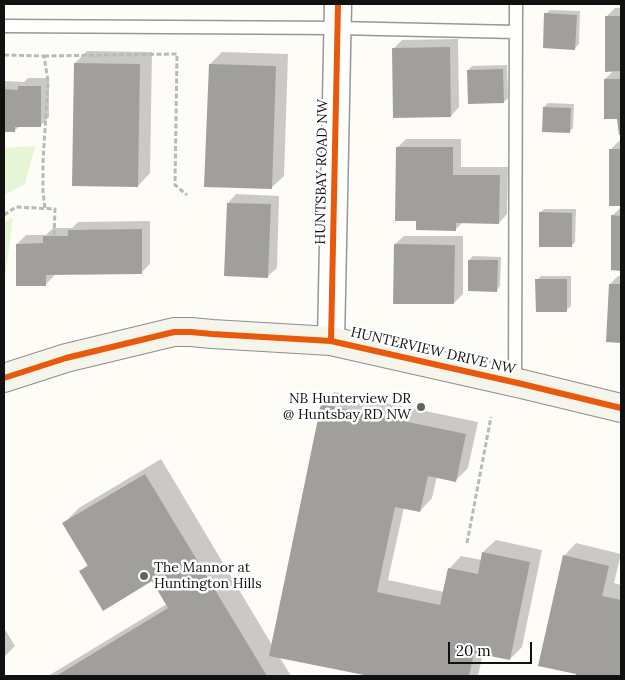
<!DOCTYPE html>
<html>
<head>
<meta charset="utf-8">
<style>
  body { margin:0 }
  #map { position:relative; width:625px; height:680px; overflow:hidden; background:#fdfcf7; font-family:Lora,serif }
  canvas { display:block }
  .frame { position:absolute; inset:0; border:5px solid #111; pointer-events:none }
  .scale { position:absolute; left:448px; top:642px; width:84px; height:22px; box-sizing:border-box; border:2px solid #111; border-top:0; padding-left:6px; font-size:15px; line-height:18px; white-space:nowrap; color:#111; -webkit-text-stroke:4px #fff; paint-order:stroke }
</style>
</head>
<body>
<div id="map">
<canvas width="625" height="680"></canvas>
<div class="frame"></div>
<div class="scale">20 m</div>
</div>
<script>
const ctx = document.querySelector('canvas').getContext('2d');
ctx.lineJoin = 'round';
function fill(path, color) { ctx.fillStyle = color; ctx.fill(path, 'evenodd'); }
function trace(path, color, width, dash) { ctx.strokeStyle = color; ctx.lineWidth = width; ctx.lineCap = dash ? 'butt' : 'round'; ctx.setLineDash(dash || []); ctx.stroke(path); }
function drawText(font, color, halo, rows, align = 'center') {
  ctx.font = font + ' Lora,serif'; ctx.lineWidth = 5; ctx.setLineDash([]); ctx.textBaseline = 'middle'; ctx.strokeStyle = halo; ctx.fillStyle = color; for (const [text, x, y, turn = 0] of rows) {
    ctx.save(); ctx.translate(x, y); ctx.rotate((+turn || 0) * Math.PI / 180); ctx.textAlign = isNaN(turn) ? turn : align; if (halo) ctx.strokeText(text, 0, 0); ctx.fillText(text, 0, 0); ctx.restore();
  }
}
const green = new Path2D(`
  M 35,146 L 25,184 L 4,195 L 4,148 Z
  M 13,218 L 4,285 L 4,222 Z`);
const shadow = new Path2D(`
  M 615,8 L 621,8 L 621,134 L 620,134 L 618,118 L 605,79 L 614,70 L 607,16 Z
  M 550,10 L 580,11 L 579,44 L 575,48 L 546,14 Z
  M 458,39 L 459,107 L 451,116 L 393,49 L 402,40 Z
  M 87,51 L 152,52 L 150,173 L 138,186 L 75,63 Z
  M 222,52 L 288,54 L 284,176 L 271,188 L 210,64 Z
  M 507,65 L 508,98 L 504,102 L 468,70 L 472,66 Z
  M 28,78 L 49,78 L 49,117 L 40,126 L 20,126 L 14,131 L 4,130 L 4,81 L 24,82 Z
  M 548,103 L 574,104 L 573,128 L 569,132 L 544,107 Z
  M 406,139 L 461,139 L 461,167 L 508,167 L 507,214 L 499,223 L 463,222 L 456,229 L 398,147 Z
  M 619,141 L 621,141 L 621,205 L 610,205 L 610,150 Z
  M 236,194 L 279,196 L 277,268 L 268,276 L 228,203 Z
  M 621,207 L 621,269 L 613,269 L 612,216 Z
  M 544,209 L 576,209 L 575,242 L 571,246 L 540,213 Z
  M 150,221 L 150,264 L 142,272 L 54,273 L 54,276 L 45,285 L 17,244 L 26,235 L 46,235 L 53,228 L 72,228 L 78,222 Z
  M 404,236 L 463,236 L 463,294 L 454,303 L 395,244 Z
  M 473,256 L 501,257 L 500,286 L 496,291 L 469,260 Z
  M 541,276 L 571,276 L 571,306 L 566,310 L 537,280 Z
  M 618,276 L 621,276 L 621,342 L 608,341 L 610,284 Z
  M 334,392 L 478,422 L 468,468 L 456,480 L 437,476 L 432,498 L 420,511 L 404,507 L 388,580 L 444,592 L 449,569 L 461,556 L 482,560 L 483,552 L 496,540 L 542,550 L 522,647 L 510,659 L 483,653 L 478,676 L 375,676 L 279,656 L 291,676 L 48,676 L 167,604 L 152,579 L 81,571 L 88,564 L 64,523 L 79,508 L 161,459 L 272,645 L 322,404 Z
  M 576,543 L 621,554 L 614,583 L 621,585 L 621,676 L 577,676 L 578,673 L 564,556 Z
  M 4,628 L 15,646 L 4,657 Z`);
const building = new Path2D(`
  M 544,13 L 577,15 L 575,50 L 543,48 Z
  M 605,16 L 621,16 L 621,71 L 605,72 Z
  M 450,47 L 451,117 L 393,118 L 392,48 Z
  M 74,63 L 140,64 L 138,187 L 72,186 Z
  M 209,64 L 276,66 L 272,189 L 204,187 Z
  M 503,69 L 504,103 L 468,104 L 467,70 Z
  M 604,79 L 621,79 L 621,135 L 619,135 L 617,119 L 604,119 Z
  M 18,86 L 41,86 L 41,127 L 15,127 L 15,132 L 4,132 L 4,89 L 18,90 Z
  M 543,107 L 571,108 L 570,133 L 542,132 Z
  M 396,147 L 453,147 L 453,175 L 500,175 L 499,224 L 456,223 L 456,231 L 416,230 L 416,221 L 395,221 Z
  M 609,149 L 621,149 L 621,206 L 609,206 Z
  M 227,203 L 271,204 L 268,278 L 224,276 Z
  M 539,212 L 572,213 L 572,247 L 539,247 Z
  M 611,215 L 621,216 L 621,271 L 611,270 Z
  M 142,229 L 142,274 L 46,275 L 46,286 L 16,286 L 16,244 L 43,243 L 43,236 L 68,236 L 68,230 Z
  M 394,244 L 455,245 L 454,304 L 393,304 Z
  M 468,260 L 498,260 L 497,292 L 468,291 Z
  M 535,279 L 567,279 L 567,312 L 536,312 Z
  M 609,284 L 621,284 L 621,343 L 606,342 Z
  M 321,404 L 466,434 L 456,482 L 428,476 L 420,512 L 395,507 L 377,592 L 440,605 L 448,568 L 478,574 L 482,552 L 530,562 L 510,660 L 474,653 L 469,676 L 369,676 L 269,656 Z
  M 145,474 L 267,676 L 56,676 L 168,608 L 152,581 L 103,611 L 79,571 L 88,566 L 62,523 Z
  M 563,555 L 609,566 L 602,596 L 621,600 L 621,676 L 576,676 L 576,674 L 538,666 Z`);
const path = new Path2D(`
  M 4,55 L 44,56 L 48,81 L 43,162 L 43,192 L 45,209
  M 44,56 L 177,54 L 175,185 L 187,195
  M 4,215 L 16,207 L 55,209 L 54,236
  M 467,543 L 491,417`);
const lane = new Path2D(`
  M 4,26 L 337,28 L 516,32
  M 515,383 L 516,4`);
const street = new Path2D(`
  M 331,341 L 338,4`);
const secondary = new Path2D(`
  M 4,378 L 66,358 L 174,332 L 191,332 L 212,334 L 331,341 L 522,384 L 621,408`);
const cycleway = new Path2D(`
  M 331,341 L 338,4
  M 4,378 L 66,358 L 174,332 L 191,332 L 212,334 L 331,341 L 522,384 L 621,408`);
const markers = [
  [421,407,5,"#646362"],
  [144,576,5,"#646362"]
];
const streetNames = [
  ["HUNTSBAY ROAD NW",322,172,-89],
  ["HUNTERVIEW DRIVE NW",433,351,13]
];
const poiNames = [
  ["NB Hunterview DR",411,399],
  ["@ Huntsbay RD NW",411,415],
  ["The Mannor at",154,568,"left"],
  ["Huntington Hills",154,584,"left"]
];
fill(green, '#e5f5d5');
fill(shadow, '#0003');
fill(building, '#a19f9c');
trace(lane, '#979795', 15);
trace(street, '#979795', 29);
trace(secondary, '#8e8d8b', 30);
trace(path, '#b9b9b8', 3, [5, 2.5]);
trace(lane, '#fffffe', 12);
trace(street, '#fffffe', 26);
trace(secondary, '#f6f5eb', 28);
trace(cycleway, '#e8590c', 6);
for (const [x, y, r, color] of markers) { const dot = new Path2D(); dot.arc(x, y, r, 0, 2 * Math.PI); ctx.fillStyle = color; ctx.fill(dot); trace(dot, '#fff', 2); }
drawText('14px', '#111', '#fff', streetNames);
drawText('14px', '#111', '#fff', poiNames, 'right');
</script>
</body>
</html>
